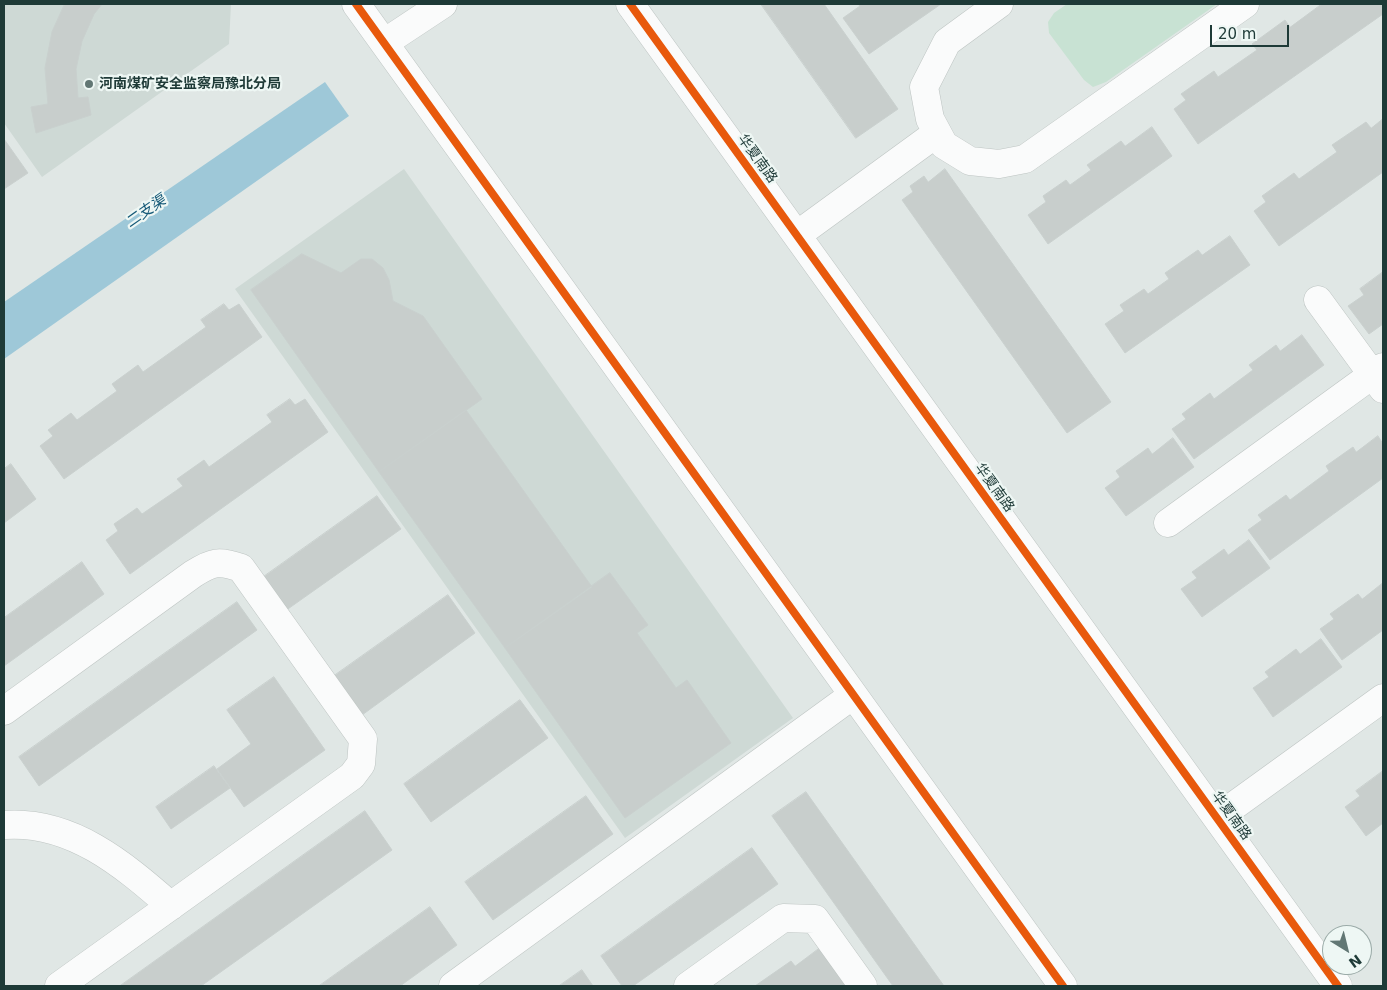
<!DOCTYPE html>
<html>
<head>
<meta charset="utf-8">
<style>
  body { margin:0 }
  #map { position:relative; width:1387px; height:990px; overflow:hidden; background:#e0e7e5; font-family:"DejaVu Sans",sans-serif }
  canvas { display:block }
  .frame { position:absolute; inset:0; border:5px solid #1e3a37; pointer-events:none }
  .north { position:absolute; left:1322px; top:925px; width:50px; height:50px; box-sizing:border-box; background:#eef7f4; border:1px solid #9baba8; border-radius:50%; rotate:144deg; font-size:14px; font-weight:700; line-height:20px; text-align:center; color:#1e3a37 }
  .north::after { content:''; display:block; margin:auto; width:18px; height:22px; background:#627774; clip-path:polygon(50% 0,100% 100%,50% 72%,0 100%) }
  .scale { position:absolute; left:1210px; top:25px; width:79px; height:22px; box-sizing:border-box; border:2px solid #1e3a37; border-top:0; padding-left:6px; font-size:15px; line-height:18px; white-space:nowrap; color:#1e3a37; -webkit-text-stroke:4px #eef7f4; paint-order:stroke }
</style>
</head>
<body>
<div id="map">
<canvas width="1387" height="990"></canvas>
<div class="frame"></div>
<div class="north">N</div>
<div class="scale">20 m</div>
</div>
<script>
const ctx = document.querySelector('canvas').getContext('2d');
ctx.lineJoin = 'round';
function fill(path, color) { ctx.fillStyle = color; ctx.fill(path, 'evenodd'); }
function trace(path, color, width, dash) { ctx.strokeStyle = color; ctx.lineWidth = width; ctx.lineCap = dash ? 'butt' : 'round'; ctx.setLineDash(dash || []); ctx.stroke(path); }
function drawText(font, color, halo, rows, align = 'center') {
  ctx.font = font + ' "DejaVu Sans","Noto Sans SC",sans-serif'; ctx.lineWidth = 4.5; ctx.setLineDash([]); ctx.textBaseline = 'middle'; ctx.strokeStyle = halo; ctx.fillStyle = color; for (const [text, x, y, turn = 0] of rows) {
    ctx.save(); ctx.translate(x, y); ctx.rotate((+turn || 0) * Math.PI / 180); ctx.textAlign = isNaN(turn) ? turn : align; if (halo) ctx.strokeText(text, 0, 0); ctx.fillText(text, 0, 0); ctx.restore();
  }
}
const built = new Path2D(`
  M 4,4 L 231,4 L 229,44 L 42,177 L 4,123 Z
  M 404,169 L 793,718 L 625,838 L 235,289 Z`);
const green = new Path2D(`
  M 1067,4 L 1217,4 L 1106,82 L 1093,87 L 1084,80 L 1049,33 L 1048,22 L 1054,13 Z`);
const water = new Path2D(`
  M 325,82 L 349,116 L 4,359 L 4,302 Z`);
const building = new Path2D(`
  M 65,4 L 102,4 L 94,14 L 82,41 L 76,69 L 78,98 L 88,97 L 91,115 L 36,133 L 31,107 L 48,104 L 45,68 L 52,32 Z
  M 761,4 L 824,4 L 898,109 L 856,138 Z
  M 858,4 L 941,4 L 869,54 L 843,18 L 860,6 Z
  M 1322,4 L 1383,4 L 1383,14 L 1198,144 L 1174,109 L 1186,100 L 1181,94 L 1214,71 L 1218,77 L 1257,50 L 1252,44 L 1285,20 L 1290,27 Z
  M 1383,119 L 1383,172 L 1279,246 L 1254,211 L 1266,202 L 1262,196 L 1294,173 L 1299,179 L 1337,152 L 1332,145 L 1366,122 L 1371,128 Z
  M 1152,127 L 1172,156 L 1048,244 L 1028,215 L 1046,202 L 1043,196 L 1066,180 L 1070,185 L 1091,170 L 1087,165 L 1121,141 L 1125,146 Z
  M 4,139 L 28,173 L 4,189 Z
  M 945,169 L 1111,402 L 1067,433 L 902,200 L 913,192 L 910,186 L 924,176 L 928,182 Z
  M 1230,236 L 1250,265 L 1125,353 L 1105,324 L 1124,311 L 1120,305 L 1144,289 L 1148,294 L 1169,279 L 1165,273 L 1198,250 L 1202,255 Z
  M 302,254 L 341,273 L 361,259 L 372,259 L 383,268 L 389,280 L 393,301 L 423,316 L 482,399 L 379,472 L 251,290 Z
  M 1383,272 L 1383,324 L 1369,334 L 1348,306 L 1364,295 L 1360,289 Z
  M 224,304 L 229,310 L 239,304 L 262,337 L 64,479 L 40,446 L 53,436 L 48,430 L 71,413 L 77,420 L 117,391 L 112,384 L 138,365 L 143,372 L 206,327 L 201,320 Z
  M 1302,335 L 1324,365 L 1194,459 L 1172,429 L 1186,419 L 1182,414 L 1210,393 L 1214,399 L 1253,370 L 1249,365 L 1276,345 L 1280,351 Z
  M 290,399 L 295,405 L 305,399 L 328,432 L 130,574 L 106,540 L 118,531 L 114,524 L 137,508 L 142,514 L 183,486 L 177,479 L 204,460 L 209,467 L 272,422 L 267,415 Z
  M 466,410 L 592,587 L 505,648 L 379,472 Z
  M 1378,436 L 1383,444 L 1383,478 L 1270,560 L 1248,530 L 1262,520 L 1258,515 L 1286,495 L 1290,500 L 1329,471 L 1326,466 L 1353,447 L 1356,452 Z
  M 1173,438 L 1194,467 L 1126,516 L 1105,488 L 1120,477 L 1116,471 L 1148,448 L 1152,454 Z
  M 11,464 L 36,499 L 4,523 L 4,469 Z
  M 377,496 L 401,529 L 285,611 L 262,578 Z
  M 1249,540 L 1270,568 L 1202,617 L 1181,589 L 1197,578 L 1192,572 L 1224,549 L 1228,555 Z
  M 82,562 L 104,594 L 4,666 L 4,618 Z
  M 610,573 L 648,625 L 637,633 L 676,688 L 687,680 L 731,743 L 625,818 L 505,648 Z
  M 1383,583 L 1383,630 L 1342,660 L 1320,629 L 1334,619 L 1330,614 L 1358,594 L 1362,599 Z
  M 448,595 L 475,633 L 362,715 L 334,676 Z
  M 237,602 L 257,630 L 39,786 L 19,757 Z
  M 1321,639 L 1342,667 L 1273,717 L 1253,688 L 1269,677 L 1265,672 L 1296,649 L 1300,654 Z
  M 274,677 L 325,750 L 244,807 L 217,769 L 251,744 L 227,710 Z
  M 520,700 L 548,738 L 431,822 L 404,784 Z
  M 214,766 L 230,788 L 171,829 L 156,807 Z
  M 1383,771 L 1383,823 L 1366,836 L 1345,807 L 1360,796 L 1356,791 Z
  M 806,792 L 944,986 L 893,986 L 772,816 Z
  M 586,796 L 613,834 L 493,920 L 465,882 Z
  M 365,811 L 392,850 L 201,986 L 120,986 Z
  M 752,848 L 778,884 L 633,986 L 622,986 L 601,956 Z
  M 430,907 L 457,945 L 400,986 L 319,986 Z
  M 820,948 L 846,984 L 843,986 L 755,986 L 791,961 L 795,966 Z
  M 582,970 L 593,986 L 559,986 Z`);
const minor = new Path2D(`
  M 356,4 L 1063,986
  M 630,4 L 1338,986
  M 999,4 L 947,42 L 924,87 L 930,119 L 944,145 L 970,161 L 999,164 L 1025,159 L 1245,4
  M 384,43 L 443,4
  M 797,235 L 937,133
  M 1318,300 L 1383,389
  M 1168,523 L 1383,367
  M 4,711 L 193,574 C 212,562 219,560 241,568 L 363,739 L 361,764 L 352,776 L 59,986
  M 1217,818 L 1383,698
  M 4,825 C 71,820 123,864 171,906
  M 453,986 L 853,695
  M 688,986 L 783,918 L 815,919 L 863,986`);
const cycleway = new Path2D(`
  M 356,4 L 1063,986
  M 630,4 L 1338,986`);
const markers = [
  [89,84,5,"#627774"]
];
const poiNames = [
  ["河南煤矿安全监察局豫北分局",99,84]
];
const streetNames = [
  ["华夏南路",757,159,54],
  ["华夏南路",994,488,54],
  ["华夏南路",1231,816,54]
];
const waterNames = [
  ["二支渠",146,212,-35]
];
fill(built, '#ced9d5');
fill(green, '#c8e2d3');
fill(water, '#9ec8d8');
fill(building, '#c8cecc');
trace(building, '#c9d0ce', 1);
trace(minor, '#bdc4c2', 29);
trace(minor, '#fafbfb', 28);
trace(cycleway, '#e8590c', 8);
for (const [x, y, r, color] of markers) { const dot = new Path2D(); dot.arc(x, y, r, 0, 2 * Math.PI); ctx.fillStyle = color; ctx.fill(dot); trace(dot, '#eef7f4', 2); }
drawText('bold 14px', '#1e3a37', '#eef7f4', poiNames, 'left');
drawText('14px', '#1e3a37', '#eef7f4', streetNames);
drawText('italic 15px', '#165a78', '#eef7f4', waterNames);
</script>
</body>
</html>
